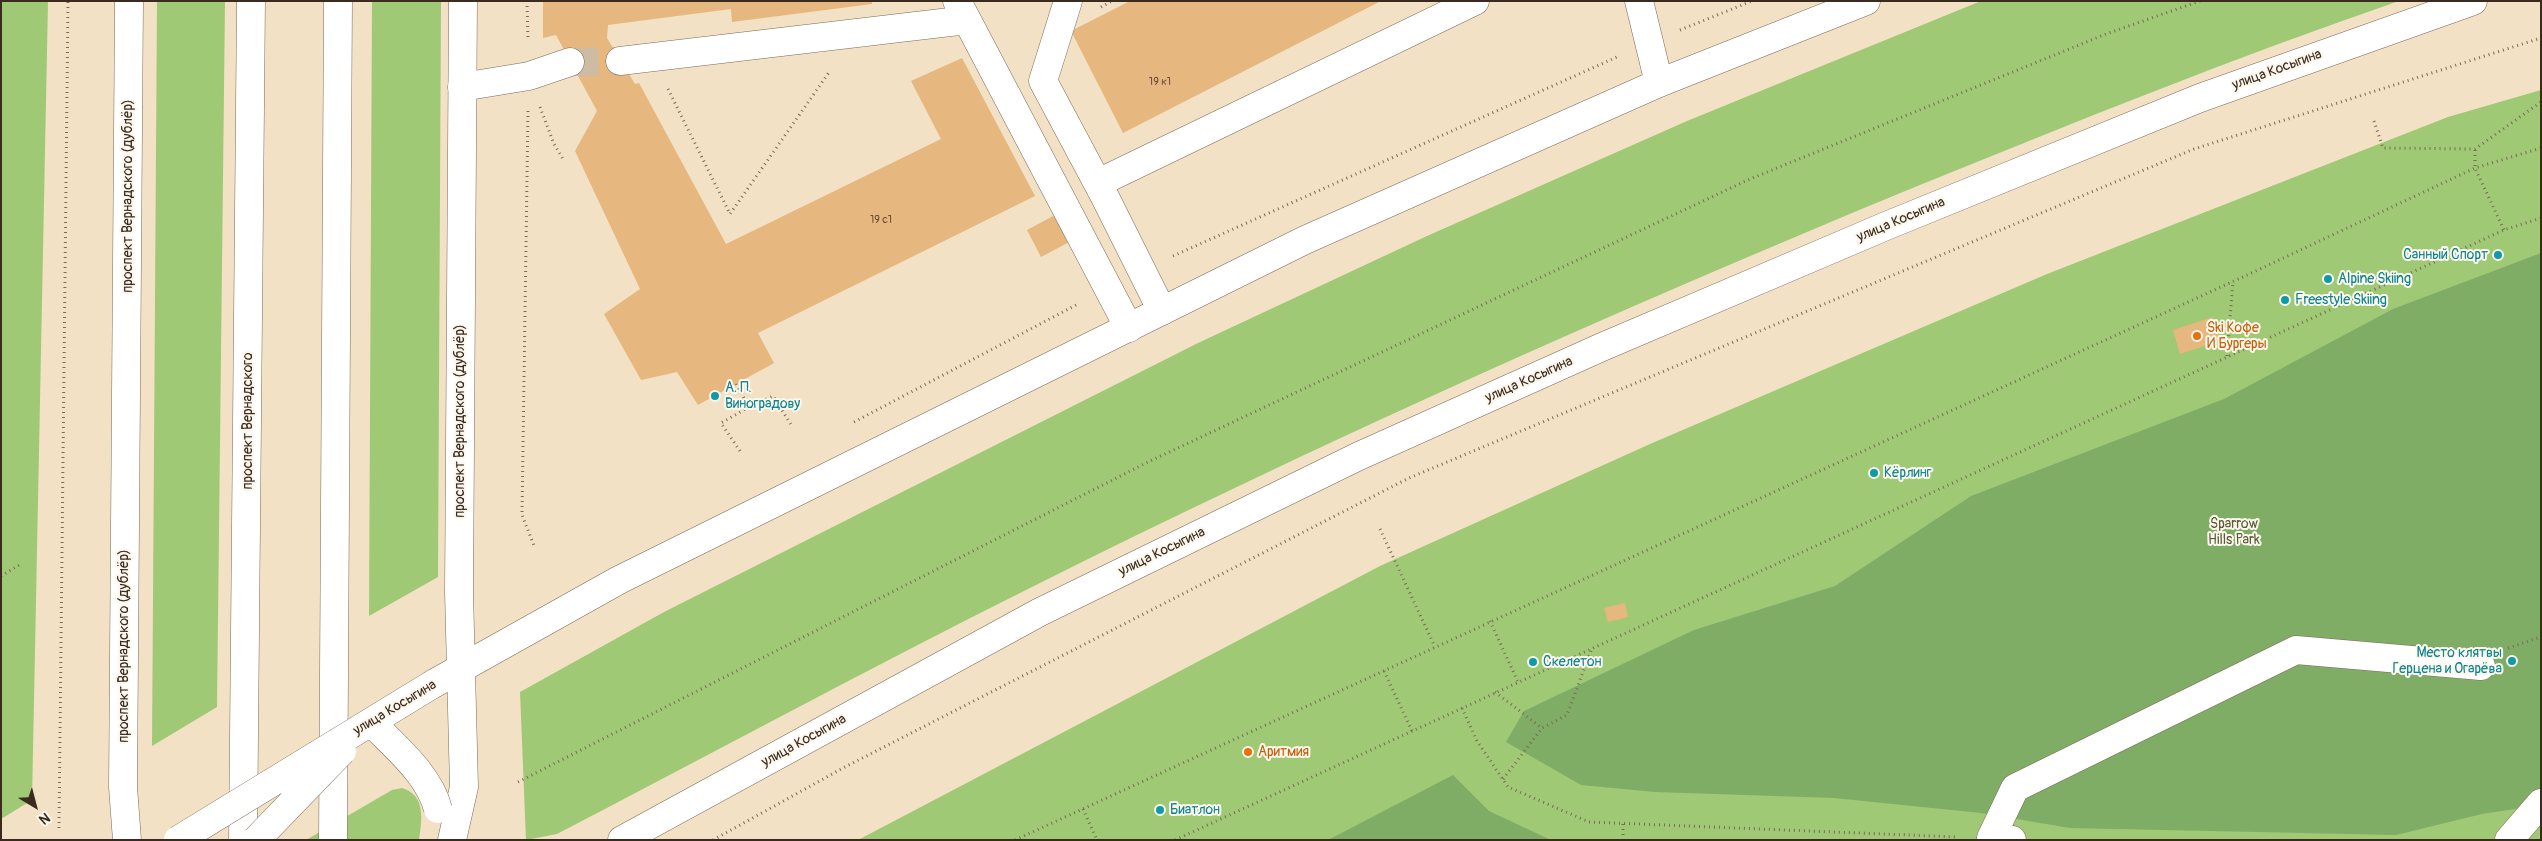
<!DOCTYPE html>
<html>
<head>
<meta charset="utf-8">
<style>
  body { margin:0 }
  #map { position:relative; width:2542px; height:841px; overflow:hidden; background:#f2e1c4; font-family:Pangolin,sans-serif }
  canvas { display:block }
  .frame { position:absolute; inset:0; border:2px solid #3b2a1e; pointer-events:none }
  .north { position:absolute; left:10px; top:781px; width:50px; height:50px; -webkit-text-stroke:4px #fbf7ec; paint-order:stroke; rotate:143deg; font-size:14px; font-weight:700; line-height:20px; text-align:center; color:#3b2a1e }
  .north::after { content:''; display:block; margin:auto; width:18px; height:22px; background:#3b2a1e; clip-path:polygon(50% 0,100% 100%,50% 72%,0 100%) }
</style>
</head>
<body>
<div id="map">
<canvas width="2542" height="841"></canvas>
<div class="frame"></div>
<div class="north">N</div>
</div>
<script>
const ctx = document.querySelector('canvas').getContext('2d');
ctx.lineJoin = 'round';
function fill(path, color) { ctx.fillStyle = color; ctx.fill(path, 'evenodd'); }
function trace(path, color, width, dash) { ctx.strokeStyle = color; ctx.lineWidth = width; ctx.lineCap = dash ? 'butt' : 'round'; ctx.setLineDash(dash || []); ctx.stroke(path); }
function drawText(font, color, halo, rows, align = 'center') {
  ctx.font = font + ' Pangolin,sans-serif'; ctx.lineWidth = 4; ctx.setLineDash([]); ctx.textBaseline = 'middle'; ctx.strokeStyle = halo; ctx.fillStyle = color; for (const [text, x, y, turn = 0] of rows) {
    ctx.save(); ctx.translate(x, y); ctx.rotate((+turn || 0) * Math.PI / 180); ctx.textAlign = isNaN(turn) ? turn : align; if (halo) ctx.strokeText(text, 0, 0); ctx.fillText(text, 0, 0); ctx.restore();
  }
}
const green = new Path2D(`
  M 1,1 L 48,1 L 32,800 L 1,819 Z
  M 157,1 L 225,1 L 217,707 L 152,746 Z
  M 372,1 L 441,1 L 438,577 L 369,616 Z
  M 1981,1 L 2399,1 C 2236,57 2075,122 1915,187 C 1614,311 1317,444 1026,590 C 868,669 713,753 557,834 L 526,840 L 520,692 L 664,612 L 1198,343 L 1427,236 L 1687,121 Z
  M 2541,90 L 2541,840 L 858,840 L 1380,566 L 1650,444 L 2047,274 L 2448,117 Z
  M 402,788 C 426,795 422,820 419,840 L 306,840 L 392,790 Z`);
const forest = new Path2D(`
  M 2541,253 L 2541,805 L 2482,814 L 2396,835 L 2070,828 L 1981,813 L 1834,798 L 1655,792 L 1581,785 L 1506,742 L 1524,711 L 1694,630 L 1835,586 L 1971,496 L 2224,399 L 2393,309 Z
  M 1453,775 L 1489,811 L 1551,840 L 1328,840 Z`);
const building = new Path2D(`
  M 543,1 L 872,1 L 872,4 L 732,22 L 731,9 L 608,25 L 607,38 L 635,84 L 639,83 L 726,244 L 941,139 L 911,81 L 962,58 L 1035,196 L 758,333 L 774,363 L 698,405 L 677,372 L 641,380 L 604,314 L 640,289 L 575,151 L 597,111 L 556,35 L 543,38 Z
  M 1130,1 L 1381,1 L 1123,133 L 1071,31 Z
  M 1059,213 L 1073,240 L 1041,257 L 1027,230 Z
  M 2213,317 L 2220,341 L 2180,354 L 2173,330 Z
  M 1625,603 L 1628,617 L 1608,622 L 1604,608 Z`);
const minorTunnel = new Path2D(`
  M 570,62 L 620,61`);
const path = new Path2D(`
  M 527,1 L 528,40
  M 1101,7 L 1112,1
  M 1680,30 L 1752,1
  M 668,89 L 730,214 L 830,71
  M 540,107 L 554,144 L 563,159
  M 528,111 L 522,515 L 535,548
  M 2374,121 L 2383,148 L 2475,149 L 2541,102
  M 2475,150 L 2475,168 L 2504,230
  M 1173,256 L 1617,57
  M 2227,356 L 2233,282
  M 736,384 L 749,407 L 773,396 L 792,426
  M 854,422 L 1078,304
  M 740,451 L 721,423 L 749,407
  M 1380,529 L 1435,647
  M 1,576 L 21,564
  M 1490,621 L 1518,682
  M 2508,648 L 2541,637
  M 1384,671 L 1412,731
  M 1495,692 L 1542,728 L 1567,715 L 1592,648
  M 1462,708 L 1477,741 L 1508,787 L 1589,822 L 1957,837
  M 1503,779 L 1542,728
  M 518,782 L 1148,462 L 1750,179 L 2106,34 L 2200,1
  M 1083,809 L 1097,840
  M 59,828 L 68,1
  M 713,840 L 843,768 L 1409,478 L 2194,149 L 2541,38
  M 1015,840 L 2245,276 L 2475,168 L 2541,148
  M 1175,840 L 2504,230 L 2541,218
  M 1623,840 L 1623,823`);
const minor = new Path2D(`
  M 957,1 L 1129,328
  M 1068,1 L 1043,81 L 1106,199 L 1162,311
  M 1639,1 L 1659,83
  M 620,61 L 967,20
  M 462,87 L 529,76 L 570,62
  M 1098,183 L 1475,1
  M 2012,840 L 1991,838 L 2015,788 L 2296,650 L 2481,666
  M 2509,840 L 2541,803`);
const major = new Path2D(`
  M 433,684 L 619,580 L 1305,240 L 1659,83 L 1866,1
  M 127,840 L 123,787 L 129,1
  M 243,840 L 251,1
  M 333,840 L 338,1
  M 452,840 L 464,787 L 459,592 L 463,1
  M 622,840 L 1040,612 L 1359,456 L 1602,347 L 1886,226 L 2200,98 L 2473,1`);
const majorBridge = new Path2D(`
  M 371,722 C 395,747 429,774 438,809
  M 178,840 L 433,684
  M 256,840 L 342,751`);
const markers = [
  [2498,255,5,"#0f9aa8"],
  [2328,279,5,"#0f9aa8"],
  [2285,300,5,"#0f9aa8"],
  [2197,336,5,"#e8710a"],
  [715,396,5,"#0f9aa8"],
  [1874,473,5,"#0f9aa8"],
  [2512,661,5,"#0f9aa8"],
  [1533,662,5,"#0f9aa8"],
  [1248,752,5,"#e8710a"],
  [1160,810,5,"#0f9aa8"]
];
const numberNames = [
  ["19 к1",1160,82],
  ["19 с1",881,220]
];
const streetNames = [
  ["улица Косыгина",2277,70,-20],
  ["проспект Вернадского (дублёр)",128,196,-90],
  ["улица Косыгина",1901,220,-23],
  ["улица Косыгина",1529,380,-24],
  ["проспект Вернадского",248,421,-90],
  ["проспект Вернадского (дублёр)",460,421,-90],
  ["улица Косыгина",1162,552,-26],
  ["проспект Вернадского (дублёр)",124,646,-90],
  ["улица Косыгина",395,708,-31],
  ["улица Косыгина",804,741,-29]
];
const cultureNames = [
  ["Санный Спорт",2488,255,"right"],
  ["Alpine Skiing",2338,279],
  ["Freestyle Skiing",2295,300],
  ["А. П.",725,388],
  ["Виноградову",725,404],
  ["Кёрлинг",1884,473],
  ["Место клятвы",2502,653,"right"],
  ["Герцена и Огарёва",2502,669,"right"],
  ["Скелетон",1543,662],
  ["Биатлон",1170,810]
];
const foodNames = [
  ["Ski Кофе",2207,328],
  ["И Бургеры",2207,344],
  ["Аритмия",1258,752]
];
const parkNames = [
  ["Sparrow",2234,524],
  ["Hills Park",2234,540]
];
fill(green, '#9fc975');
fill(forest, '#7fad66');
fill(building, '#e6b77e');
trace(minorTunnel, '#cdbca3', 28, [28, 14]);
trace(minor, '#7b6a58', 29);
trace(major, '#7b6a58', 29);
trace(path, '#7b6a58', 3, [1, 4]);
trace(minor, '#fff', 28);
trace(major, '#fff', 28);
trace(majorBridge, '#7b6a58', 29, []);
trace(majorBridge, '#fff', 28);
for (const [x, y, r, color] of markers) { const dot = new Path2D(); dot.arc(x, y, r, 0, 2 * Math.PI); ctx.fillStyle = color; ctx.fill(dot); trace(dot, '#fbf7ec', 2); }
drawText('11px', '#664d36', null, numberNames);
drawText('14px', '#3b2a1e', '#fbf7ec', streetNames);
drawText('14px', '#0d838f', '#fbf7ec', cultureNames, 'left');
drawText('14px', '#c56008', '#fbf7ec', foodNames, 'left');
drawText('14px', '#595a38', '#fbf7ec', parkNames);
</script>
</body>
</html>
